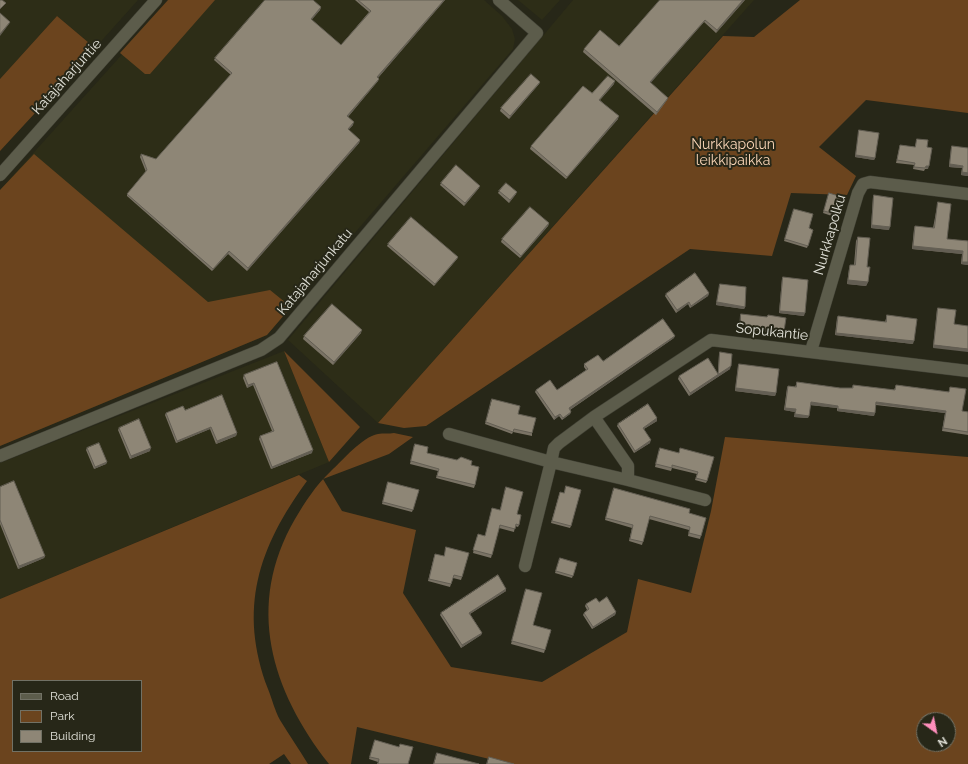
<!DOCTYPE html>
<html>
<head>
<meta charset="utf-8">
<style>
  body { margin:0 }
  #map { position:relative; width:968px; height:764px; overflow:hidden; background:#272718; font-family:Raleway,sans-serif }
  canvas { display:block }
  .legend { position:absolute; left:12px; top:680px; width:130px; height:72px; box-sizing:border-box; background:#272718; border:1px solid #717165; margin:0; padding:5px 7px; list-style:none; font-size:12px; color:#e1e1d8 }
  .legend li { display:flex; align-items:center; gap:8px; height:20px }
  .legend b { width:20px; border:1px solid #717165 }
  .north { position:absolute; left:916px; top:712px; width:40px; height:40px; box-sizing:border-box; background:#272718; border:1px solid #717165; border-radius:50%; rotate:147deg; font-size:11px; font-weight:700; line-height:16px; text-align:center; color:#e1e1d8 }
  .north::after { content:''; display:block; margin:auto; width:14px; height:18px; background:#fe8ebb; clip-path:polygon(50% 0,100% 100%,50% 72%,0 100%) }
</style>
</head>
<body>
<div id="map">
<canvas width="968" height="764"></canvas>
<ul class="legend">
<li><b style="height:5px;background:#5c5c4b"></b>Road</li>
<li><b style="height:11px;background:#6b441e"></b>Park</li>
<li><b style="height:11px;background:#8e8676"></b>Building</li>
</ul>
<div class="north">N</div>
</div>
<script>
const ctx = document.querySelector('canvas').getContext('2d');
ctx.lineJoin = 'round';
function fill(path, color) { ctx.fillStyle = color; ctx.fill(path, 'evenodd'); }
function trace(path, color, width, dash) { ctx.strokeStyle = color; ctx.lineWidth = width; ctx.lineCap = dash ? 'butt' : 'round'; ctx.setLineDash(dash || []); ctx.stroke(path); }
function drawText(font, color, halo, rows, align = 'center') {
  ctx.font = font + ' Raleway,sans-serif'; ctx.lineWidth = 4; ctx.setLineDash([]); ctx.textBaseline = 'middle'; ctx.strokeStyle = halo; ctx.fillStyle = color; for (const [text, x, y, turn = 0] of rows) {
    ctx.save(); ctx.translate(x, y); ctx.rotate((+turn || 0) * Math.PI / 180); ctx.textAlign = isNaN(turn) ? turn : align; if (halo) ctx.strokeText(text, 0, 0); ctx.fillText(text, 0, 0); ctx.restore();
  }
}
const built = new Path2D(`
  M 0,0 L 138,0 L 95,48 L 57,16 L 0,79 Z
  M 171,0 L 484,0 L 502,16 L 512,29 L 515,39 L 513,49 L 267,335 L 0,446 L 0,190 Z
  M 518,0 L 560,0 L 542,20 Z
  M 573,0 L 754,0 L 378,423 L 288,340 Z
  M 284,351 L 329,462 L 0,599 L 0,463 Z`);
const green = new Path2D(`
  M 168,0 L 215,0 L 150,74 L 145,74 L 120,53 Z
  M 800,0 L 968,0 L 968,113 L 866,100 L 819,147 L 856,176 L 847,195 L 791,193 L 772,256 L 690,249 L 426,426 L 404,428 L 378,423 L 723,36 L 754,37 Z
  M 57,16 L 95,48 L 0,151 L 0,79 Z
  M 34,154 L 208,302 L 270,290 L 291,307 L 267,335 L 0,446 L 0,190 Z
  M 284,351 L 360,427 L 329,462 Z
  M 394,433 L 413,437 L 389,454 L 323,479 L 342,511 L 416,530 L 403,593 L 451,667 L 542,682 L 627,632 L 638,579 L 691,593 L 711,511 L 725,437 L 968,457 L 968,764 L 510,764 L 357,727 L 351,764 L 329,764 C 271,690 245,605 295,519 C 305,502 316,485 331,471 C 343,460 362,437 378,434 C 383,433 389,434 394,433 ZM 924,720 L 948,720 L 948,744 L 924,744 Z
  M 299,475 L 307,481 C 258,548 238,609 268,689 C 272,699 275,711 280,720 C 289,735 299,749 308,764 L 291,764 L 284,754 L 269,764 L 0,764 L 0,599 ZM 13,681 L 141,681 L 141,751 L 13,751 Z`);
const minor = new Path2D(`
  M 811,351 L 858,193 L 863,184 L 870,182 L 968,194
  M 594,417 L 628,466 L 628,480 L 551,462 L 554,448 L 559,443 L 594,417 L 711,340 L 968,371
  M 449,434 L 551,462 L 525,566
  M 0,456 L 261,350 L 279,338 L 537,33 L 499,0
  M 628,480 L 705,500`);
const tertiary = new Path2D(`
  M 0,175 L 156,0`);
const wall = new Path2D(`
  M 355,0 L 445,0 L 378,78 L 378,81 L 348,117 L 353,125 L 348,130 L 360,140 L 359,143 L 247,271 L 228,254 L 212,271 L 127,196 L 127,194 L 146,172 L 140,157 L 141,154 L 156,159 L 231,75 L 214,60 L 215,58 L 321,7 L 320,10 L 311,20 L 341,45 L 369,12 Z
  M 745,0 L 716,33 L 704,22 L 650,83 L 667,100 L 656,115 L 583,52 L 584,49 L 619,46 Z
  M 540,82 L 539,84 L 509,119 L 500,111 L 501,108 Z
  M 614,84 L 600,100 L 618,119 L 566,179 L 530,149 L 531,146 L 592,93 Z
  M 859,130 L 875,158 L 874,160 L 855,157 Z
  M 917,139 L 927,147 L 928,169 L 925,169 L 924,171 L 913,169 L 914,165 L 896,163 L 900,145 L 915,147 Z
  M 952,146 L 968,176 L 961,175 L 962,168 L 949,167 L 951,149 Z
  M 441,183 L 479,188 L 464,206 L 440,185 Z
  M 499,191 L 516,194 L 509,203 L 498,193 Z
  M 829,193 L 845,198 L 838,218 L 823,213 Z
  M 874,195 L 889,230 L 871,228 L 873,197 Z
  M 938,202 L 947,239 L 968,241 L 968,265 L 961,264 L 962,254 L 912,249 L 914,229 L 915,226 L 933,228 Z
  M 794,209 L 809,228 L 813,230 L 807,248 L 784,241 Z
  M 549,223 L 548,226 L 520,258 L 501,242 L 502,239 Z
  M 858,237 L 867,267 L 868,282 L 866,286 L 847,284 L 849,269 L 850,265 L 854,265 L 856,241 Z
  M 388,244 L 458,257 L 457,259 L 434,286 L 387,246 Z
  M 783,277 L 804,316 L 779,313 L 782,279 Z
  M 720,284 L 745,307 L 744,309 L 716,305 Z
  M 709,293 L 708,296 L 690,308 L 688,304 L 676,313 L 665,296 L 666,294 Z
  M 938,308 L 954,324 L 933,348 L 937,310 Z
  M 887,315 L 913,344 L 835,335 L 837,318 L 838,316 L 885,322 Z
  M 361,333 L 333,365 L 303,339 L 304,336 Z
  M 674,338 L 570,410 L 571,412 L 570,414 L 562,420 L 559,416 L 554,420 L 535,392 L 536,390 L 557,390 L 586,370 L 584,367 L 584,364 L 603,361 Z
  M 720,352 L 730,369 L 689,396 L 678,379 L 679,376 L 718,373 L 719,355 Z
  M 277,362 L 312,453 L 271,469 L 259,439 L 260,436 L 272,431 L 253,385 L 247,388 L 243,378 L 244,375 Z
  M 739,364 L 776,393 L 775,396 L 735,391 L 738,367 Z
  M 797,382 L 840,388 L 852,388 L 853,385 L 894,390 L 896,385 L 949,392 L 950,387 L 962,411 L 968,412 L 968,435 L 942,431 L 945,413 L 876,405 L 874,416 L 837,411 L 837,408 L 810,405 L 808,418 L 794,417 L 795,412 L 784,410 L 787,388 L 788,386 L 795,387 Z
  M 492,402 L 518,414 L 532,433 L 532,436 L 513,432 L 512,434 L 485,424 Z
  M 185,410 L 237,433 L 236,436 L 216,444 L 210,429 L 176,443 L 165,415 L 166,413 Z
  M 657,418 L 657,421 L 644,429 L 650,443 L 634,453 L 617,426 L 618,424 Z
  M 119,428 L 150,451 L 130,459 L 118,430 Z
  M 414,446 L 427,453 L 471,465 L 475,485 L 474,488 L 436,478 L 438,471 L 410,464 Z
  M 87,448 L 107,462 L 106,464 L 94,469 L 86,450 Z
  M 659,451 L 679,453 L 707,481 L 706,483 L 695,480 L 697,474 L 672,468 L 671,471 L 655,467 Z
  M 388,482 L 419,490 L 412,512 L 382,504 Z
  M 0,487 L 45,556 L 44,558 L 18,569 L 0,524 Z
  M 613,491 L 706,518 L 700,539 L 688,536 L 689,530 L 649,519 L 642,545 L 629,541 L 632,528 L 605,520 Z
  M 560,492 L 571,526 L 570,528 L 551,523 Z
  M 517,514 L 519,525 L 518,527 L 515,526 L 514,532 L 499,528 L 491,558 L 473,553 L 477,537 L 484,536 Z
  M 444,556 L 462,577 L 461,580 L 453,578 L 450,587 L 428,581 L 434,557 Z
  M 560,558 L 577,563 L 572,578 L 555,573 Z
  M 506,589 L 506,591 L 470,614 L 482,633 L 481,635 L 461,648 L 440,615 L 441,613 Z
  M 525,591 L 533,625 L 551,630 L 544,653 L 511,644 Z
  M 599,602 L 616,612 L 615,615 L 592,629 L 583,615 L 584,613 L 587,610 L 585,606 L 586,604 Z
  M 375,740 L 398,747 L 408,764 L 377,764 L 378,762 L 369,759 Z`);
const shadedWall = new Path2D(`
  M 444,0 L 445,0 L 376,80 L 377,77 Z
  M 743,0 L 745,0 L 716,33 L 717,30 Z
  M 321,7 L 320,10 L 310,22 L 311,19 Z
  M 705,20 L 704,22 L 649,85 L 650,82 Z
  M 10,22 L 9,24 L 0,36 L 0,34 Z
  M 379,79 L 378,81 L 346,119 L 347,116 Z
  M 615,81 L 614,84 L 598,102 L 599,100 Z
  M 540,82 L 539,84 L 509,119 L 510,116 Z
  M 668,98 L 667,100 L 656,115 L 657,112 Z
  M 619,116 L 618,119 L 566,179 L 567,177 Z
  M 354,122 L 353,125 L 347,132 L 348,129 Z
  M 360,140 L 359,143 L 247,271 L 248,268 Z
  M 856,155 L 875,158 L 874,160 L 855,157 Z
  M 950,164 L 963,166 L 962,168 L 949,167 Z
  M 926,166 L 929,166 L 928,169 L 925,168 Z
  M 962,172 L 968,173 L 968,176 L 961,175 Z
  M 480,186 L 479,188 L 464,206 L 465,203 Z
  M 517,192 L 516,194 L 509,203 L 510,200 Z
  M 549,223 L 548,226 L 520,258 L 521,256 Z
  M 872,225 L 890,227 L 889,230 L 871,228 Z
  M 913,246 L 963,251 L 962,254 L 912,249 Z
  M 229,251 L 228,254 L 212,271 L 213,269 Z
  M 458,257 L 457,259 L 434,286 L 435,284 Z
  M 962,262 L 968,262 L 968,265 L 961,264 Z
  M 848,280 L 868,282 L 866,286 L 847,284 Z
  M 709,293 L 708,296 L 690,308 L 691,306 Z
  M 689,302 L 688,304 L 676,313 L 677,310 Z
  M 717,302 L 745,307 L 744,309 L 716,305 Z
  M 780,311 L 805,313 L 804,316 L 779,313 Z
  M 740,327 L 784,331 L 784,334 L 739,329 Z
  M 362,330 L 361,333 L 333,365 L 334,362 Z
  M 836,333 L 914,341 L 913,344 L 835,335 Z
  M 675,336 L 674,338 L 568,411 L 569,408 Z
  M 934,345 L 968,349 L 968,352 L 933,348 Z
  M 731,366 L 730,369 L 689,396 L 690,393 Z
  M 254,383 L 253,385 L 247,388 L 248,385 Z
  M 736,388 L 776,393 L 775,396 L 735,391 Z
  M 811,402 L 838,406 L 837,408 L 810,405 Z
  M 876,402 L 946,411 L 945,413 L 875,404 Z
  M 785,408 L 796,409 L 795,412 L 784,410 Z
  M 838,409 L 875,413 L 874,416 L 837,411 Z
  M 571,412 L 570,414 L 562,420 L 563,418 Z
  M 560,414 L 559,416 L 554,420 L 555,417 Z
  M 795,414 L 809,416 L 808,418 L 794,417 Z
  M 657,418 L 657,421 L 642,430 L 643,428 Z
  M 211,427 L 210,429 L 176,443 L 177,441 Z
  M 237,433 L 236,436 L 216,444 L 217,441 Z
  M 651,440 L 650,443 L 634,453 L 635,451 Z
  M 151,448 L 150,451 L 130,459 L 131,456 Z
  M 313,450 L 312,453 L 271,469 L 272,467 Z
  M 107,462 L 106,464 L 94,469 L 95,467 Z
  M 45,556 L 44,558 L 18,569 L 19,566 Z
  M 506,589 L 506,591 L 468,615 L 469,613 Z
  M 616,612 L 615,615 L 592,629 L 593,627 Z
  M 482,633 L 481,635 L 461,648 L 462,645 Z`);
const building = new Path2D(`
  M 0,0 L 2,0 L 6,3 L 0,9 Z
  M 265,0 L 313,0 L 321,7 L 311,19 L 341,45 L 371,11 L 358,0 L 444,0 L 377,77 L 379,79 L 347,116 L 354,122 L 348,129 L 360,140 L 248,268 L 229,251 L 213,269 L 127,194 L 147,170 L 141,154 L 156,159 L 232,73 L 215,58 Z
  M 660,0 L 743,0 L 717,30 L 705,20 L 650,82 L 668,98 L 657,112 L 584,49 L 600,30 L 619,46 Z
  M 0,13 L 10,22 L 0,34 Z
  M 531,74 L 540,82 L 510,116 L 501,108 Z
  M 608,76 L 615,81 L 599,100 L 619,116 L 567,177 L 531,146 L 583,86 L 592,93 Z
  M 859,130 L 879,133 L 875,158 L 856,155 Z
  M 917,139 L 928,140 L 927,147 L 932,148 L 929,166 L 926,166 L 925,168 L 914,167 L 915,163 L 897,160 L 900,145 L 915,147 Z
  M 952,146 L 968,148 L 968,173 L 962,172 L 963,166 L 950,164 Z
  M 456,165 L 480,186 L 465,203 L 441,183 Z
  M 506,183 L 517,192 L 510,200 L 499,191 Z
  M 829,193 L 845,198 L 839,215 L 824,211 Z
  M 874,195 L 893,198 L 890,227 L 872,225 Z
  M 938,202 L 951,204 L 947,239 L 968,241 L 968,262 L 962,262 L 963,251 L 913,246 L 915,226 L 934,228 Z
  M 530,207 L 549,223 L 521,256 L 502,239 Z
  M 794,209 L 813,214 L 809,228 L 813,230 L 808,246 L 785,239 Z
  M 411,217 L 458,257 L 435,284 L 388,244 Z
  M 858,237 L 870,238 L 867,267 L 870,267 L 868,282 L 848,280 L 850,265 L 855,265 Z
  M 695,273 L 709,293 L 691,306 L 689,302 L 677,310 L 666,294 Z
  M 783,277 L 808,280 L 805,313 L 780,311 Z
  M 720,284 L 746,287 L 745,307 L 717,302 Z
  M 332,304 L 362,330 L 334,362 L 304,336 Z
  M 938,308 L 956,310 L 954,324 L 968,326 L 968,349 L 934,345 Z
  M 741,314 L 767,317 L 768,315 L 786,318 L 784,331 L 740,327 Z
  M 887,315 L 917,319 L 914,341 L 836,333 L 838,316 L 886,322 Z
  M 663,319 L 675,336 L 569,408 L 571,412 L 563,418 L 560,414 L 555,417 L 536,390 L 550,380 L 557,390 L 588,369 L 584,364 L 598,355 L 603,361 Z
  M 720,352 L 732,354 L 731,366 L 690,393 L 679,376 L 708,358 L 718,374 Z
  M 277,362 L 313,450 L 272,467 L 260,436 L 274,431 L 254,383 L 248,385 L 244,375 Z
  M 739,364 L 779,369 L 776,393 L 736,388 Z
  M 797,382 L 840,388 L 853,388 L 853,385 L 895,390 L 896,385 L 949,392 L 950,387 L 966,389 L 962,411 L 968,412 L 968,432 L 943,428 L 946,411 L 876,402 L 875,413 L 838,409 L 838,406 L 811,402 L 809,416 L 795,414 L 796,409 L 785,408 L 788,386 L 796,387 Z
  M 222,395 L 237,433 L 217,441 L 211,427 L 177,441 L 166,413 L 183,406 L 185,410 Z
  M 492,399 L 520,406 L 518,414 L 536,418 L 532,433 L 514,429 L 513,432 L 486,422 Z
  M 648,404 L 657,418 L 643,428 L 651,440 L 635,451 L 618,424 Z
  M 139,419 L 151,448 L 131,456 L 119,428 Z
  M 99,443 L 107,462 L 95,467 L 87,448 Z
  M 415,444 L 428,447 L 427,453 L 457,460 L 461,457 L 472,461 L 471,465 L 479,467 L 475,485 L 437,476 L 439,469 L 411,461 Z
  M 660,448 L 679,453 L 680,448 L 714,457 L 707,481 L 696,478 L 698,472 L 672,465 L 672,468 L 656,464 Z
  M 14,481 L 45,556 L 19,566 L 0,520 L 0,487 Z
  M 388,482 L 419,490 L 413,510 L 383,502 Z
  M 566,486 L 581,490 L 571,526 L 552,521 L 560,492 L 564,493 Z
  M 506,487 L 523,492 L 517,514 L 521,515 L 519,525 L 516,524 L 515,529 L 500,525 L 492,555 L 473,550 L 478,534 L 485,536 L 492,508 L 500,510 Z
  M 614,488 L 690,509 L 689,513 L 706,518 L 701,536 L 689,533 L 690,527 L 650,516 L 643,542 L 630,539 L 633,525 L 606,518 Z
  M 446,547 L 469,553 L 462,577 L 454,575 L 451,584 L 429,579 L 435,554 L 444,556 Z
  M 560,558 L 577,563 L 573,576 L 556,571 Z
  M 498,575 L 506,589 L 469,613 L 482,633 L 462,645 L 441,613 Z
  M 526,589 L 542,593 L 533,625 L 551,630 L 545,650 L 512,641 Z
  M 607,597 L 616,612 L 593,627 L 584,613 L 589,609 L 586,604 L 596,598 L 599,602 Z
  M 375,740 L 399,747 L 400,744 L 413,747 L 408,764 L 378,764 L 379,759 L 370,757 Z
  M 437,753 L 479,764 L 434,764 Z
  M 489,757 L 514,764 L 487,764 Z`);
const streetNames = [
  ["Katajaharjuntie",67,77,-48],
  ["Nurkkapolku",830,235,-74],
  ["Katajaharjunkatu",315,272,-50],
  ["Sopukantie",772,332,6]
];
const parkNames = [
  ["Nurkkapolun",733,145],
  ["leikkipaikka",733,161]
];
fill(built, '#2d2d17');
fill(green, '#6b441e');
trace(minor, '#424236', 13);
trace(tertiary, '#424236', 13);
trace(minor, '#5c5c4b', 12);
trace(tertiary, '#5c5c4b', 12);
fill(wall, '#7a7365');
fill(shadedWall, '#635e53');
fill(building, '#8e8676');
trace(building, '#635e53', 1);
drawText('14px', '#e1e1d8', '#272718', streetNames);
drawText('14px', '#fad6b7', '#272718', parkNames);
</script>
</body>
</html>
